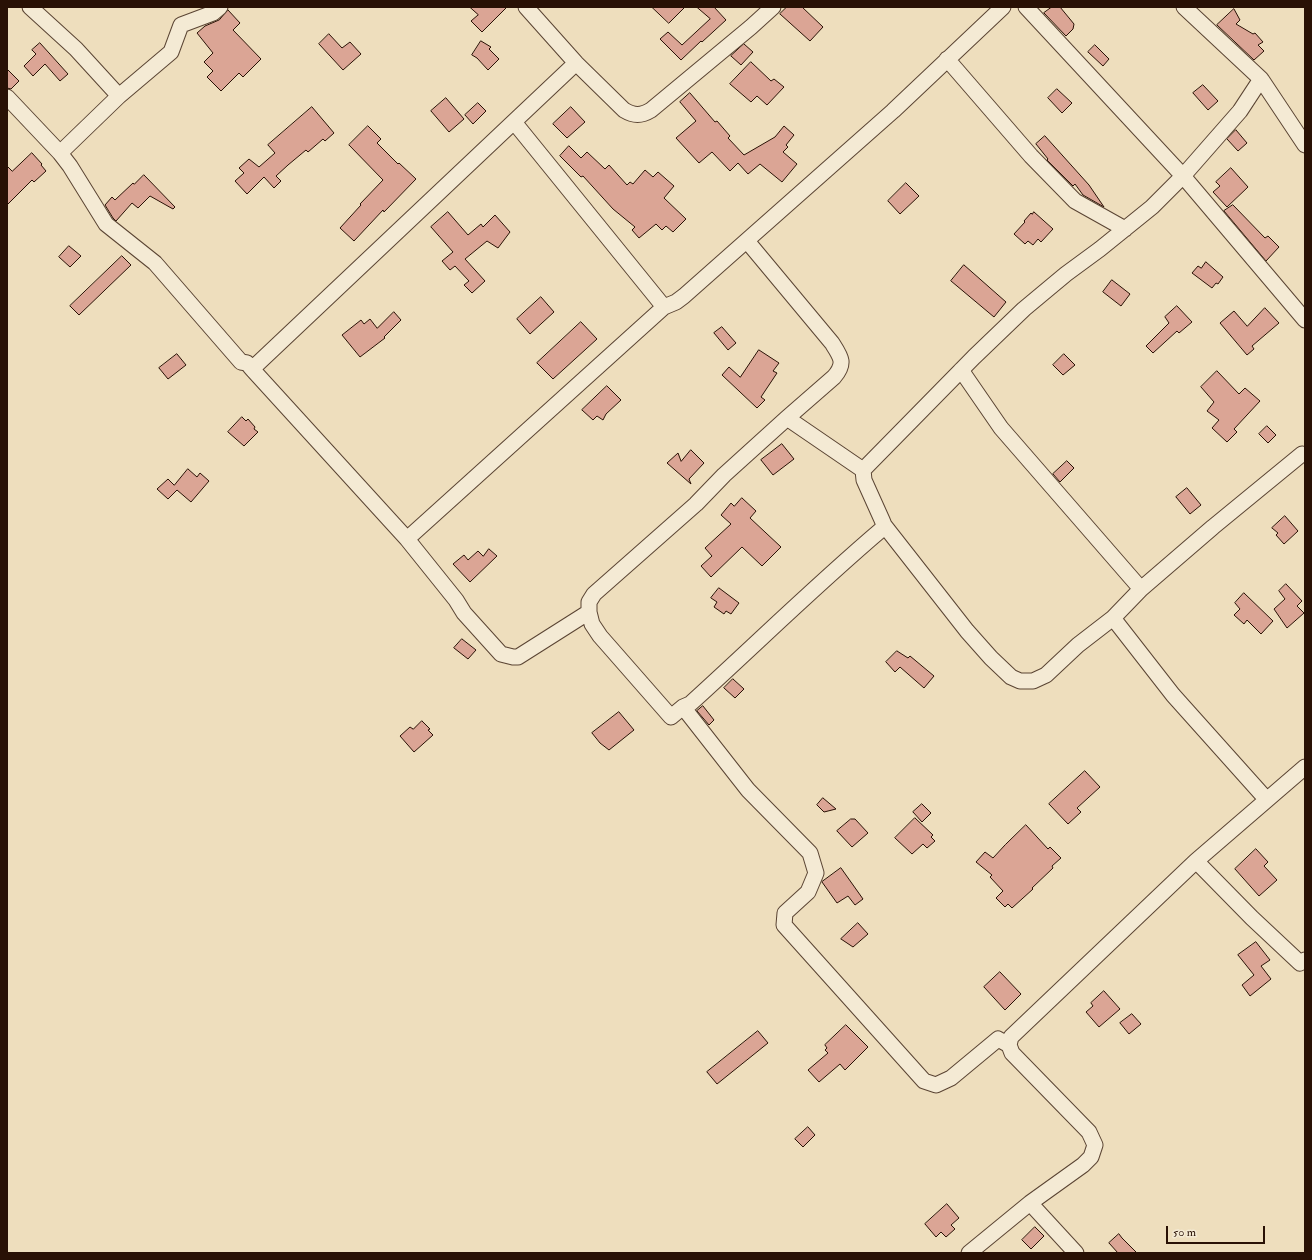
<!DOCTYPE html>
<html>
<head>
<meta charset="utf-8">
<style>
  body { margin:0 }
  #map { position:relative; width:1312px; height:1260px; overflow:hidden; background:#eedebd; font-family:"IM FELL Double Pica",serif }
  canvas { display:block }
  .frame { position:absolute; inset:0; border:8px solid #291105; pointer-events:none }
  .scale { position:absolute; left:1166px; top:1226px; width:99px; height:18px; box-sizing:border-box; border:2px solid #291105; border-top:0; padding-left:5px; font-size:12px; line-height:14px; white-space:nowrap; color:#291105; -webkit-text-stroke:3px #f4ead4; paint-order:stroke }
</style>
</head>
<body>
<div id="map">
<canvas width="1312" height="1260"></canvas>
<div class="frame"></div>
<div class="scale">50 m</div>
</div>
<script>
const ctx = document.querySelector('canvas').getContext('2d');
ctx.lineJoin = 'round';
function fill(path, color) { ctx.fillStyle = color; ctx.fill(path, 'evenodd'); }
function trace(path, color, width, dash) { ctx.strokeStyle = color; ctx.lineWidth = width; ctx.lineCap = dash ? 'butt' : 'round'; ctx.setLineDash(dash || []); ctx.stroke(path); }
const building = new Path2D(`
  M 470,7 L 507,7 L 482,32 L 471,21 L 478,15 Z
  M 652,7 L 685,7 L 669,23 Z
  M 697,7 L 714,7 L 726,20 L 702,42 L 701,41 L 681,60 L 660,39 L 668,32 L 682,45 L 710,19 Z
  M 787,7 L 802,7 L 823,27 L 810,41 L 780,14 Z
  M 1052,7 L 1060,7 L 1074,24 L 1073,29 L 1066,36 L 1044,13 Z
  M 1234,9 L 1240,20 L 1236,24 L 1253,34 L 1255,33 L 1263,42 L 1258,45 L 1264,51 L 1254,60 L 1217,25 Z
  M 228,10 L 240,23 L 233,30 L 261,59 L 243,77 L 239,73 L 221,91 L 207,77 L 213,71 L 204,62 L 213,53 L 197,33 L 205,26 L 219,20 Z
  M 329,34 L 342,48 L 350,42 L 361,54 L 343,70 L 319,44 Z
  M 481,41 L 491,47 L 489,49 L 499,59 L 488,70 L 477,58 L 472,55 Z
  M 40,43 L 68,74 L 60,81 L 45,64 L 33,76 L 24,66 L 36,54 L 32,50 Z
  M 744,44 L 753,52 L 741,65 L 731,56 Z
  M 1095,45 L 1109,59 L 1103,66 L 1088,52 Z
  M 751,62 L 771,81 L 774,79 L 784,87 L 767,105 L 757,96 L 751,102 L 730,84 Z
  M 7,69 L 19,81 L 11,89 L 7,88 Z
  M 1203,85 L 1218,101 L 1208,110 L 1193,93 Z
  M 1057,89 L 1072,103 L 1062,113 L 1048,98 Z
  M 690,93 L 715,122 L 717,121 L 730,136 L 728,138 L 744,155 L 775,137 L 784,126 L 794,135 L 786,145 L 788,147 L 783,152 L 797,164 L 782,182 L 760,164 L 748,174 L 738,163 L 730,171 L 712,152 L 699,163 L 676,138 L 696,121 L 680,102 Z
  M 446,98 L 464,119 L 449,132 L 431,111 Z
  M 478,103 L 486,111 L 473,124 L 465,115 Z
  M 312,107 L 334,133 L 325,141 L 323,139 L 308,152 L 306,150 L 288,165 L 276,176 L 281,181 L 274,188 L 264,177 L 247,194 L 235,181 L 244,173 L 239,168 L 249,159 L 259,167 L 275,153 L 268,145 Z
  M 571,107 L 585,122 L 567,138 L 553,124 Z
  M 368,126 L 381,139 L 377,143 L 398,164 L 399,163 L 416,179 L 384,212 L 383,210 L 354,241 L 340,228 L 361,205 L 360,204 L 383,180 L 349,145 Z
  M 1236,130 L 1247,143 L 1238,151 L 1227,139 Z
  M 1045,136 L 1089,185 L 1104,207 L 1083,195 L 1075,184 L 1073,186 L 1047,160 L 1048,159 L 1036,144 Z
  M 569,146 L 581,158 L 587,152 L 605,169 L 609,165 L 627,185 L 630,182 L 633,184 L 645,170 L 653,177 L 658,172 L 674,186 L 664,198 L 686,219 L 673,232 L 666,226 L 662,230 L 656,224 L 639,238 L 632,230 L 635,227 L 613,209 L 583,176 L 581,177 L 560,156 Z
  M 32,153 L 42,164 L 41,165 L 46,171 L 34,182 L 32,180 L 7,205 L 7,166 L 12,171 Z
  M 1231,168 L 1248,187 L 1227,207 L 1213,192 L 1220,186 L 1216,182 Z
  M 144,175 L 175,207 L 173,209 L 150,196 L 138,208 L 132,203 L 116,221 L 113,218 L 105,205 L 112,197 L 115,200 L 133,183 L 134,184 Z
  M 906,183 L 919,196 L 900,214 L 888,201 Z
  M 1233,205 L 1265,238 L 1268,236 L 1279,247 L 1266,261 L 1224,211 Z
  M 448,212 L 468,235 L 481,224 L 483,227 L 495,215 L 510,232 L 498,248 L 487,241 L 465,259 L 485,281 L 472,293 L 464,285 L 469,281 L 455,266 L 450,270 L 442,261 L 453,252 L 431,227 Z
  M 1034,212 L 1053,229 L 1041,242 L 1038,239 L 1033,245 L 1028,241 L 1025,244 L 1014,234 L 1025,222 L 1024,221 L 1031,213 L 1032,214 Z
  M 69,246 L 81,256 L 70,267 L 59,257 Z
  M 122,256 L 131,265 L 79,315 L 70,306 Z
  M 1206,262 L 1223,277 L 1218,284 L 1216,283 L 1212,288 L 1192,273 L 1198,266 L 1201,268 Z
  M 964,265 L 1006,302 L 994,317 L 951,281 Z
  M 1112,280 L 1130,294 L 1121,306 L 1103,292 Z
  M 541,297 L 554,312 L 530,334 L 517,319 Z
  M 1177,306 L 1192,322 L 1179,333 L 1177,331 L 1153,353 L 1146,346 L 1169,323 L 1165,317 Z
  M 1265,308 L 1279,323 L 1252,346 L 1254,349 L 1247,355 L 1220,323 L 1234,311 L 1247,326 Z
  M 394,312 L 401,320 L 384,337 L 385,338 L 360,357 L 342,335 L 361,320 L 364,324 L 370,319 L 377,328 Z
  M 581,322 L 597,339 L 553,379 L 537,363 Z
  M 722,327 L 736,343 L 728,350 L 714,333 Z
  M 759,350 L 779,363 L 773,371 L 777,373 L 761,397 L 765,400 L 757,408 L 722,375 L 729,367 L 740,377 Z
  M 177,354 L 186,365 L 168,379 L 159,368 Z
  M 1064,354 L 1075,365 L 1063,375 L 1053,365 Z
  M 1217,371 L 1239,394 L 1245,388 L 1260,401 L 1234,429 L 1237,432 L 1227,442 L 1212,428 L 1219,420 L 1207,411 L 1214,402 L 1201,387 Z
  M 607,386 L 621,400 L 606,414 L 603,420 L 597,416 L 593,420 L 582,410 Z
  M 242,417 L 246,421 L 248,419 L 255,427 L 254,429 L 258,432 L 244,446 L 228,432 Z
  M 1267,426 L 1276,435 L 1268,443 L 1259,434 Z
  M 782,444 L 794,459 L 773,475 L 761,460 Z
  M 691,450 L 704,463 L 689,479 L 691,484 L 667,463 L 678,453 L 681,461 Z
  M 1067,461 L 1074,468 L 1060,482 L 1053,474 Z
  M 188,469 L 197,477 L 200,473 L 209,481 L 191,502 L 177,490 L 168,499 L 157,489 L 168,479 L 174,485 Z
  M 1187,488 L 1201,505 L 1190,514 L 1176,497 Z
  M 742,498 L 756,511 L 750,518 L 781,547 L 762,566 L 742,547 L 711,577 L 701,566 L 712,556 L 705,548 L 731,524 L 721,515 L 731,503 L 734,506 Z
  M 1285,516 L 1298,531 L 1284,544 L 1276,535 L 1278,533 L 1272,528 Z
  M 489,549 L 497,556 L 470,582 L 453,564 L 464,555 L 468,560 L 478,551 L 483,556 Z
  M 1286,584 L 1302,601 L 1297,606 L 1304,613 L 1287,628 L 1274,609 L 1285,599 L 1279,591 Z
  M 719,588 L 739,603 L 731,614 L 726,611 L 724,614 L 714,607 L 717,602 L 711,598 Z
  M 1244,593 L 1273,621 L 1261,634 L 1247,620 L 1244,624 L 1234,615 L 1240,609 L 1235,603 Z
  M 462,639 L 476,650 L 468,659 L 454,648 Z
  M 897,651 L 908,658 L 910,656 L 934,676 L 924,688 L 900,667 L 895,672 L 886,662 Z
  M 733,679 L 744,689 L 735,698 L 724,688 Z
  M 703,706 L 714,720 L 709,725 L 697,711 Z
  M 619,712 L 634,730 L 609,750 L 600,743 L 592,733 Z
  M 422,721 L 430,729 L 428,730 L 433,735 L 414,752 L 400,736 L 410,727 L 413,729 Z
  M 1085,771 L 1100,787 L 1077,808 L 1081,812 L 1068,824 L 1049,804 Z
  M 823,798 L 836,809 L 824,812 L 817,805 Z
  M 922,804 L 931,813 L 922,822 L 913,812 Z
  M 915,818 L 933,835 L 931,837 L 935,841 L 927,848 L 923,844 L 912,854 L 895,838 Z
  M 851,819 L 855,819 L 868,833 L 852,847 L 837,831 Z
  M 1026,825 L 1048,849 L 1050,847 L 1061,858 L 1052,866 L 1053,868 L 1032,888 L 1033,889 L 1012,908 L 1008,904 L 1005,907 L 996,898 L 1003,891 L 990,877 L 992,875 L 976,862 L 985,852 L 993,858 L 1005,845 Z
  M 1256,849 L 1268,862 L 1264,866 L 1277,880 L 1259,896 L 1235,869 Z
  M 841,868 L 863,899 L 855,905 L 848,896 L 837,903 L 822,882 Z
  M 858,923 L 868,934 L 853,947 L 841,939 Z
  M 1256,942 L 1270,960 L 1261,966 L 1271,979 L 1250,996 L 1242,985 L 1254,975 L 1238,955 Z
  M 1000,972 L 1021,994 L 1005,1010 L 984,987 Z
  M 1104,991 L 1120,1009 L 1099,1027 L 1086,1012 L 1093,1006 L 1091,1003 Z
  M 1132,1014 L 1141,1024 L 1129,1034 L 1120,1023 Z
  M 846,1025 L 868,1047 L 845,1070 L 840,1064 L 819,1082 L 808,1070 L 828,1053 L 825,1050 L 827,1048 L 825,1045 Z
  M 758,1031 L 768,1043 L 717,1084 L 707,1072 Z
  M 808,1127 L 815,1135 L 803,1147 L 795,1139 Z
  M 947,1204 L 959,1218 L 951,1225 L 955,1229 L 946,1237 L 941,1232 L 936,1237 L 925,1224 Z
  M 1035,1227 L 1044,1236 L 1031,1249 L 1022,1240 Z
  M 1119,1234 L 1122,1238 L 1137,1253 L 1118,1253 L 1109,1243 Z`);
const minor = new Path2D(`
  M 30,7 L 76,49 L 119,96
  M 526,7 L 576,63 L 624,110 C 634,116 641,116 651,110 L 751,27 L 773,7
  M 1026,7 L 1183,176 L 1305,320
  M 1184,7 L 1261,79 L 1305,145
  M 947,59 L 1031,156 L 1075,201 L 1125,229
  M 7,97 L 60,153 L 70,166 L 106,224 L 155,263 L 241,362 L 247,363 L 252,369 L 576,63
  M 514,122 L 664,307 L 676,302 L 684,296 L 893,111 L 1003,7
  M 60,153 L 119,96 L 171,52 L 181,25 L 213,13 L 220,7
  M 747,241 L 832,343 C 841,357 846,363 834,377 L 787,418 L 724,475 L 696,504 L 594,594 L 589,602 L 589,612 L 592,624 L 600,636 L 671,717 L 683,707 L 690,704 C 754,646 816,585 882,529 L 884,525 L 882,520 L 864,480 L 863,470 L 974,357 L 1024,309 L 1066,274 L 1100,249 L 1152,207 L 1183,176 L 1240,111 L 1261,79
  M 252,369 L 407,539 L 664,307
  M 961,370 L 1001,428 L 1141,589
  M 787,418 L 863,470
  M 884,525 L 967,631 L 991,658 L 1011,677 L 1020,681 L 1033,681 L 1046,675 L 1078,645 L 1113,618 L 1141,589 L 1213,527 L 1302,454
  M 407,539 L 456,600 L 464,613 L 501,654 L 513,657 L 518,657 L 589,612
  M 1113,618 L 1173,695 L 1267,800
  M 683,707 L 748,790 L 810,853 L 816,873 L 808,892 L 785,913 L 784,925 L 924,1081 L 936,1085 L 951,1078 L 998,1039 L 1009,1045
  M 1196,861 L 1252,918 L 1300,963 L 1305,960
  M 1030,1203 L 1076,1253
  M 969,1253 L 1030,1203 L 1083,1165 L 1091,1157 L 1095,1145 L 1089,1132 L 1012,1053 L 1009,1045 L 1011,1037 L 1196,861 L 1305,767`);
fill(building, '#dba595');
trace(building, '#291105', 1);
trace(minor, '#5a4433', 17);
trace(minor, '#f4ead4', 15);
</script>
</body>
</html>
